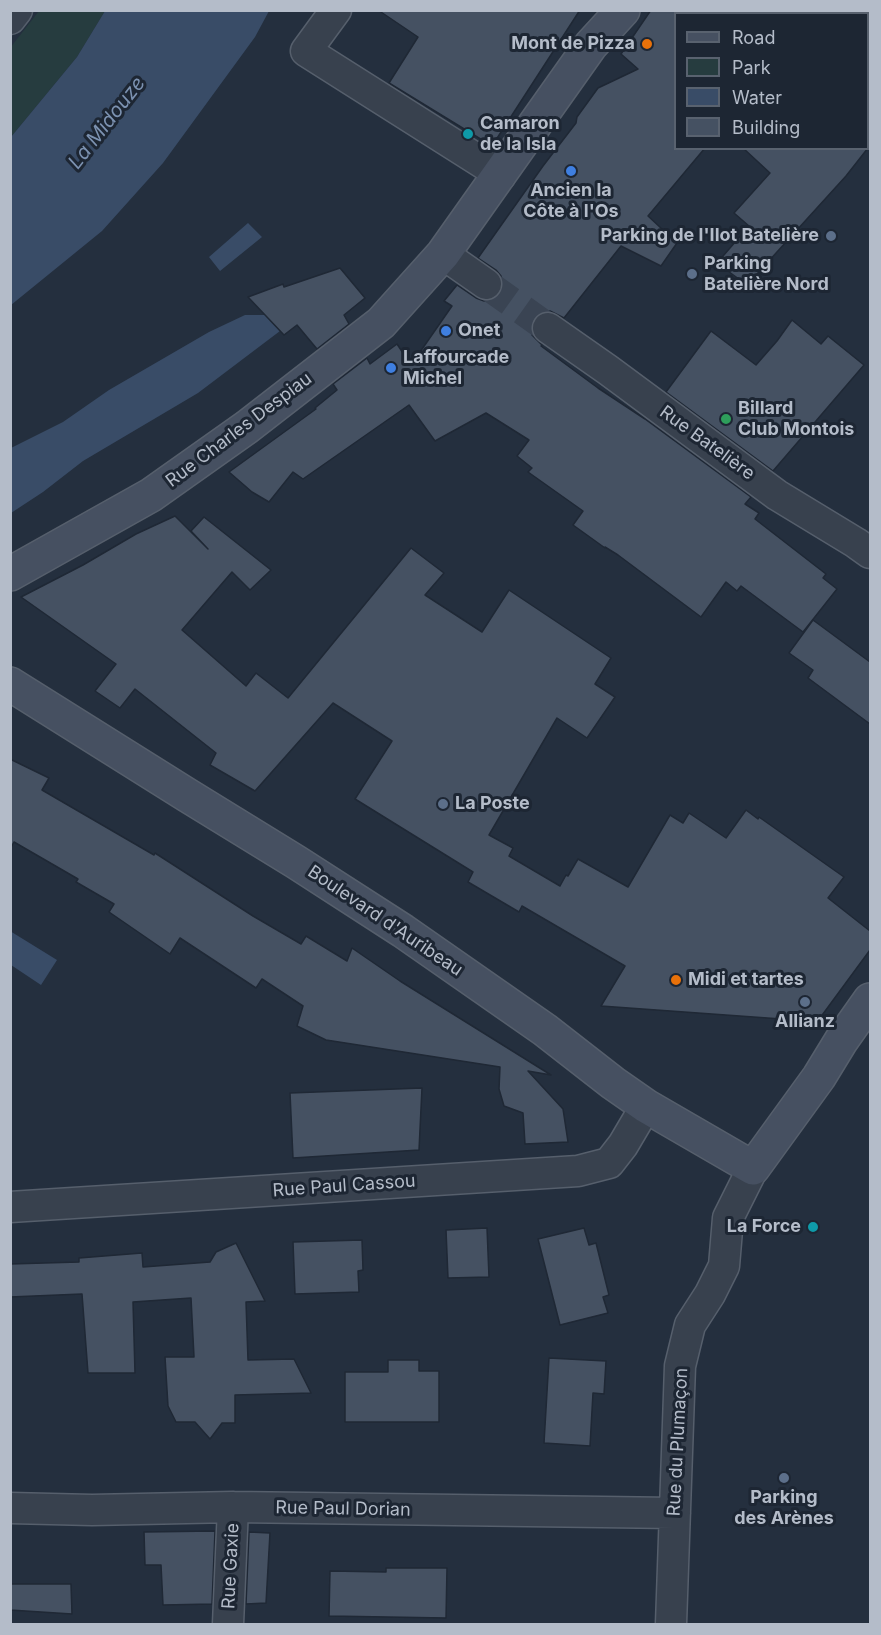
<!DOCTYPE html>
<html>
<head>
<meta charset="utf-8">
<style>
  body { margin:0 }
  #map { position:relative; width:881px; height:1635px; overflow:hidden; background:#242f3e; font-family:Inter,sans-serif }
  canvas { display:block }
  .frame { position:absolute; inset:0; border:12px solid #b4bcc9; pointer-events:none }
  .legend { position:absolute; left:674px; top:12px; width:195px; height:138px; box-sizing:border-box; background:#1d2633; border:2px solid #59626f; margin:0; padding:8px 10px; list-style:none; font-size:18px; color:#b4bcc9 }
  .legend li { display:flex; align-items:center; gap:12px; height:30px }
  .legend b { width:30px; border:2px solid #59626f }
</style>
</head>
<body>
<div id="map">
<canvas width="881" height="1635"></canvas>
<div class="frame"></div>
<ul class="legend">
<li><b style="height:8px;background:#465061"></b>Road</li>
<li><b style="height:16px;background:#263c3f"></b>Park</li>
<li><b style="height:16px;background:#394c67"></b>Water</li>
<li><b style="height:16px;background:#455162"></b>Building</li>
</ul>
</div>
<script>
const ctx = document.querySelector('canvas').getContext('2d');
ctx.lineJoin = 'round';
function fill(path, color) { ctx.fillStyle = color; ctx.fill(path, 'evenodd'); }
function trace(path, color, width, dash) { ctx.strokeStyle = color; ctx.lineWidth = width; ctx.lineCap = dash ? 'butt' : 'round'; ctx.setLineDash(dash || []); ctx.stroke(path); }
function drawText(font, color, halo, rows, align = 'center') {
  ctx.font = font + ' Inter,sans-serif'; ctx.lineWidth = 6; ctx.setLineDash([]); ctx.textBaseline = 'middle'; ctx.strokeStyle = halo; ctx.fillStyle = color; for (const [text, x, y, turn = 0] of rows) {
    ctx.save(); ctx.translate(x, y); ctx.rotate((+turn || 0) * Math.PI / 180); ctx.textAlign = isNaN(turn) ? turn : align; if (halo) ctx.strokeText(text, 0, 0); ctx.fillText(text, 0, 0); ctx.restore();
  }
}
const green = new Path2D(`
  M 39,11 L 105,11 L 77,57 L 11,137 L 10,48 Z`);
const water = new Path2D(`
  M 105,11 L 269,11 L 255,37 L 163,163 L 102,231 L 11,305 L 11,137 L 77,57 Z
  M 248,223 L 262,237 L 220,271 L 209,257 Z
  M 245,315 L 265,315 L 280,331 L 198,393 L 83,461 L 43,492 L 11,513 L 11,448 L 63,422 L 109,390 L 209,332 Z
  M 10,931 L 57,960 L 41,985 L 11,965 Z`);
const building = new Path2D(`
  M 378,10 L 580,10 L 492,146 L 389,83 L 418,37 Z
  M 651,10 L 675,10 L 675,148 L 705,148 L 648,216 L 677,243 L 661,266 L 621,246 L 564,318 L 550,311 L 540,313 L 534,319 L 531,326 L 532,335 L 542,345 L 541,346 L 598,388 L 645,419 L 751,497 L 745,504 L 759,513 L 755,519 L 826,574 L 823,578 L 837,589 L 803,632 L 741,586 L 737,591 L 726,582 L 701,617 L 618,555 L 605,547 L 605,548 L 573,525 L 583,511 L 528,472 L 532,468 L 517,456 L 529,440 L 486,413 L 435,441 L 409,405 L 303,479 L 293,472 L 269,502 L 252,492 L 229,472 L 316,409 L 315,408 L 337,390 L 333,384 L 367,358 L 370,364 L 397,344 L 411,365 L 452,306 L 444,301 L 457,285 L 476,298 L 484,301 L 493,300 L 500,294 L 503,285 L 501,276 L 496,270 L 478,258 L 543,166 L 576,123 L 577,117 L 598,88 L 638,69 L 621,54 Z
  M 743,148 L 868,148 L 846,176 L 747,285 L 717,263 L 749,226 L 734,213 L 770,173 Z
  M 340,268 L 365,298 L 344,315 L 349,324 L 317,349 L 297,325 L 284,335 L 248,297 L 283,284 L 284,287 Z
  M 792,320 L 821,344 L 828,336 L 864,365 L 773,471 L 666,392 L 711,331 L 756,365 L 777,341 Z
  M 175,516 L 208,549 L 191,531 L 204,517 L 271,570 L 250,590 L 232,572 L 182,630 L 246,686 L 256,673 L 288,698 L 411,548 L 444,573 L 425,595 L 482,632 L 509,590 L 611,658 L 595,684 L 615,697 L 587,738 L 557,718 L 489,835 L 513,848 L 509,856 L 560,886 L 566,875 L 568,876 L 578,859 L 628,887 L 670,815 L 683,823 L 689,813 L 726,838 L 746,810 L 758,819 L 759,817 L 844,877 L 828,898 L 870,931 L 870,950 L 820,1018 L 809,1021 L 601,1006 L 625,966 L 522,906 L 519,912 L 468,882 L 473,872 L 355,799 L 392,741 L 333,703 L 255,791 L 210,765 L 216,753 L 135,689 L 120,708 L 95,691 L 116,664 L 21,597 L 83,565 L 136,534 Z
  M 813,620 L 870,662 L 870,724 L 808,678 L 813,670 L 789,653 Z
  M 10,759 L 49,778 L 42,790 L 154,855 L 155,853 L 253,916 L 301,944 L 306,936 L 347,961 L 352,948 L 400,981 L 551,1075 L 528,1071 L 563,1109 L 568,1142 L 525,1144 L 523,1113 L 504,1106 L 499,1089 L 500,1067 L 326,1040 L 297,1026 L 303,1006 L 262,979 L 256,988 L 180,938 L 170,954 L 109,912 L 114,904 L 76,882 L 78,879 L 14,842 L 10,849 Z
  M 422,1088 L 419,1150 L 293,1158 L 290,1093 Z
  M 487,1228 L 489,1277 L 448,1278 L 446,1230 Z
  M 584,1228 L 589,1245 L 596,1243 L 609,1295 L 603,1297 L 608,1313 L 560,1325 L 538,1239 Z
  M 362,1240 L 363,1270 L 358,1271 L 359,1292 L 295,1294 L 293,1242 Z
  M 236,1243 L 265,1301 L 246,1302 L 248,1360 L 294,1359 L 311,1393 L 235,1395 L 235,1423 L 222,1423 L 210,1439 L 195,1422 L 176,1422 L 168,1406 L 165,1357 L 194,1357 L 191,1298 L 133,1302 L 135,1373 L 88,1373 L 82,1294 L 10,1297 L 10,1264 L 79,1262 L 79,1258 L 142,1253 L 143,1267 L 210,1262 L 216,1252 Z
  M 549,1358 L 606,1361 L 604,1394 L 593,1393 L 590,1446 L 544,1443 Z
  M 388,1360 L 419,1360 L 419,1371 L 439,1371 L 439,1422 L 345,1422 L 345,1372 L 388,1372 Z
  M 215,1531 L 212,1604 L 163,1605 L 161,1565 L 145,1565 L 144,1532 Z
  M 249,1532 L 270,1533 L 266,1603 L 246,1604 Z
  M 386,1568 L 447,1568 L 446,1618 L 329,1616 L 330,1571 L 386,1572 Z
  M 10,1584 L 71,1584 L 72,1614 L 10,1610 Z`);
const streetTunnel = new Path2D(`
  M 486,284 L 548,328`);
const street = new Path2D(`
  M 336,10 L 306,51 L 486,165 L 500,176
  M 10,19 L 17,10
  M 443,254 L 486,284
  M 548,328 L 608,370 L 777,495 L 856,543 L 870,553
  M 10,1207 L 578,1171 L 609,1163 L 623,1145 L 646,1106
  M 10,1508 L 92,1510 L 233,1507 L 675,1513
  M 228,1624 L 233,1507
  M 671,1624 L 680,1366 L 690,1325 L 710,1294 L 724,1266 L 728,1218 L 753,1168`);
const secondary = new Path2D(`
  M 10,574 L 151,495 L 247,427 L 381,323 L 443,254 L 591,45 L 623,10
  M 10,684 L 187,795 L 296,862 L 403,931 L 545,1030 L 613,1083 L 646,1106 L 753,1168 L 819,1077 L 841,1041 L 870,1000`);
const markers = [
  [647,44,6,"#e8710a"],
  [468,134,6,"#0f9aa8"],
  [571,171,6,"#3f7fe0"],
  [831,236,6,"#5c6f8a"],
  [692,274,6,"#5c6f8a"],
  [446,331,6,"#3f7fe0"],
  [391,368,6,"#3f7fe0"],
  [726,419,6,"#2e9e5b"],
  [443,804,6,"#5c6f8a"],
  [676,980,6,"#e8710a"],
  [805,1002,6,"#5c6f8a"],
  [813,1227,6,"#0f9aa8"],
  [784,1478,6,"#5c6f8a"]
];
const poiNames = [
  ["Mont de Pizza",635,44,"right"],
  ["Camaron",480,124],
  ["de la Isla",480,145],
  ["Ancien la",571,191,"center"],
  ["Côte à l'Os",571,212,"center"],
  ["Parking de l'Ilot Batelière",819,236,"right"],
  ["Parking",704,264],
  ["Batelière Nord",704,285],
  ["Onet",458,331],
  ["Laffourcade",403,358],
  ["Michel",403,379],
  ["Billard",738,409],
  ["Club Montois",738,430],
  ["La Poste",455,804],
  ["Midi et tartes",688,980],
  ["Allianz",805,1022,"center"],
  ["La Force",801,1227,"right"],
  ["Parking",784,1498,"center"],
  ["des Arènes",784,1519,"center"]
];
const streetNames = [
  ["Rue Charles Despiau",239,430,-37],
  ["Rue Batelière",707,443,36],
  ["Boulevard d'Auribeau",385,921,34],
  ["Rue Paul Cassou",344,1186,-4],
  ["Rue du Plumaçon",678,1442,-87],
  ["Rue Paul Dorian",343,1509,1],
  ["Rue Gaxie",231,1566,-87]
];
const waterNames = [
  ["La Midouze",107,123,-52]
];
fill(green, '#263c3f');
fill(water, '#394c67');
fill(building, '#455162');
trace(building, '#1f2835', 1.5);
trace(streetTunnel, '#3a4453', 30, [30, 15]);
trace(street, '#565f6c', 33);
trace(secondary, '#565f6c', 36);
trace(street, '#38414e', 30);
trace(secondary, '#465061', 33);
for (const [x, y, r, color] of markers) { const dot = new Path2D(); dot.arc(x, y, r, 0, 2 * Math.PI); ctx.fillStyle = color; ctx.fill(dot); trace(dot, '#1d2633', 2); }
drawText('bold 18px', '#b4bcc9', '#1d2633', poiNames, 'left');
drawText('18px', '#b4bcc9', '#1d2633', streetNames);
drawText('italic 20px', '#7c92b1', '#1d2633', waterNames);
</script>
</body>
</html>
